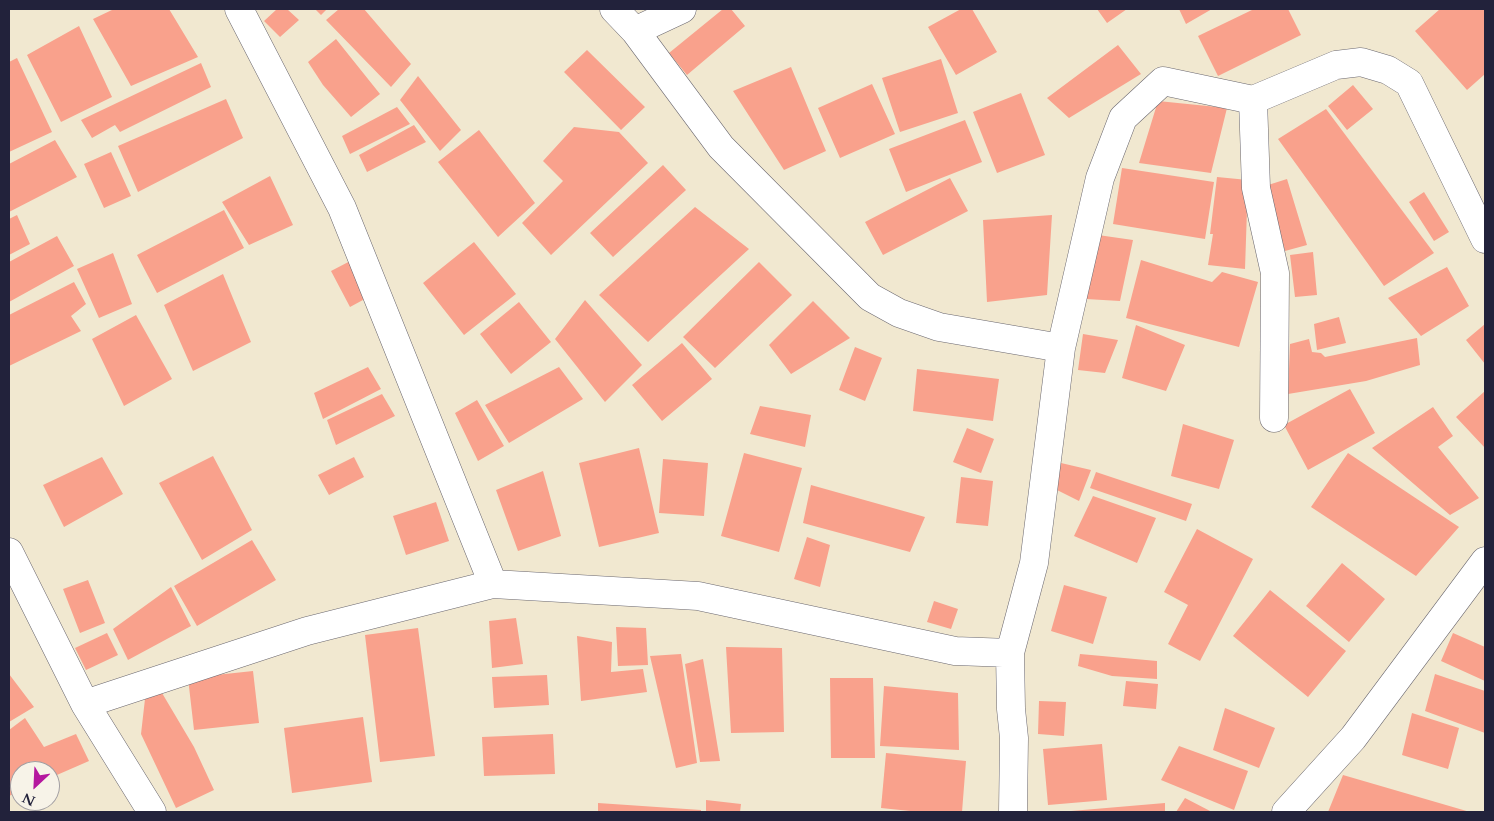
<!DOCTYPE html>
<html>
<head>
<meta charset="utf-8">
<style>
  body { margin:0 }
  #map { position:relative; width:1494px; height:821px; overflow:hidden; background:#f1e8d0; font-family:Cardo,serif }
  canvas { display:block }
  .frame { position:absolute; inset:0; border:10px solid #22223b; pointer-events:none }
  .north { position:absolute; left:10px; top:761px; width:50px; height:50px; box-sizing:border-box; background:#f7f3e8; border:1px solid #a29fa3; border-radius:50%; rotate:205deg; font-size:14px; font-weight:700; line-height:20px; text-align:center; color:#22223b }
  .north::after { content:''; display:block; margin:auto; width:18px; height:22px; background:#b5179e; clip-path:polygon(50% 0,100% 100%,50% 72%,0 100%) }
</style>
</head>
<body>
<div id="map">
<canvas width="1494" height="821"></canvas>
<div class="frame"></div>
<div class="north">N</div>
</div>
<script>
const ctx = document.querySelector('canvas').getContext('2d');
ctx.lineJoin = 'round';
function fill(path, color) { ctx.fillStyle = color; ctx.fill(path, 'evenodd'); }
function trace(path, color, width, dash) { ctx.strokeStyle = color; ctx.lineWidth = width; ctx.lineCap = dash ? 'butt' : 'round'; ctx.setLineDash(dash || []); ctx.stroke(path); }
const building = new Path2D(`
  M 114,9 L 169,9 L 198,57 L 131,86 L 93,19 Z
  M 277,9 L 287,9 L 299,20 L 280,37 L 264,21 Z
  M 315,9 L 327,9 L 321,15 Z
  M 339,9 L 364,9 L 411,64 L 391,87 L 326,20 Z
  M 723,9 L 731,9 L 745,26 L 687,75 L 669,53 Z
  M 961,9 L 972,9 L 997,52 L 956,75 L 928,27 Z
  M 1097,9 L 1127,9 L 1107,23 Z
  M 1179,9 L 1212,9 L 1186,24 Z
  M 1254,9 L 1288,9 L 1301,35 L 1218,76 L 1198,36 Z
  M 1440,9 L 1485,9 L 1485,74 L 1467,90 L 1415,31 Z
  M 79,26 L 112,97 L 61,122 L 27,55 Z
  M 336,39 L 380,94 L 351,117 L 323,85 L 308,62 Z
  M 1118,45 L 1141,74 L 1069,118 L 1047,98 Z
  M 587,50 L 645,107 L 621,130 L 564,72 Z
  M 17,58 L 52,132 L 9,152 L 9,62 Z
  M 941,59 L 958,113 L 900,132 L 882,78 Z
  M 201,63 L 211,87 L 120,132 L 115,125 L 92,138 L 81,120 Z
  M 791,67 L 826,151 L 784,170 L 733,91 Z
  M 418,76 L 461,130 L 440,151 L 400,100 Z
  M 872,84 L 895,134 L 840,158 L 818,108 Z
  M 1353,85 L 1373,109 L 1347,130 L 1328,106 Z
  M 1021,93 L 1045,155 L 997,173 L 973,112 Z
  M 226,99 L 243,138 L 138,192 L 118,146 Z
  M 1158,101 L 1227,108 L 1211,173 L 1139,163 Z
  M 397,107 L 410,124 L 350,154 L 342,136 Z
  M 1326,109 L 1434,253 L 1384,286 L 1278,139 Z
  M 965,120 L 982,162 L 906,192 L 889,149 Z
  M 414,125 L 426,142 L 367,172 L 359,155 Z
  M 574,127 L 619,132 L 648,163 L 551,255 L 522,223 L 563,181 L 543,161 Z
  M 479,130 L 535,203 L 498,237 L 438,162 Z
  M 55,140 L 77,177 L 9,212 L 9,164 Z
  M 111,152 L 131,196 L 104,208 L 84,164 Z
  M 663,165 L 686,190 L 613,257 L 590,233 Z
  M 1122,168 L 1214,182 L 1205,239 L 1113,224 Z
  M 270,176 L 293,225 L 249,245 L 222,202 Z
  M 1217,177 L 1248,180 L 1245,269 L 1208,265 L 1213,234 L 1210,234 Z
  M 950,178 L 968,211 L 883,255 L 865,222 Z
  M 1287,179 L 1307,245 L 1285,251 L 1265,186 Z
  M 1424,192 L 1449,232 L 1434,241 L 1409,202 Z
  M 695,207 L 749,249 L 648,342 L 599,295 Z
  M 224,210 L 244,248 L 157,293 L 137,255 Z
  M 17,215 L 30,244 L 9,255 L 9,219 Z
  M 1052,215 L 1047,295 L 987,302 L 983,220 Z
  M 1098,235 L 1133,240 L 1120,301 L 1086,299 Z
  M 57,236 L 74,266 L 9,302 L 9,262 Z
  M 474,242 L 516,294 L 464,335 L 423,283 Z
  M 1313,252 L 1317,295 L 1295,297 L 1290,255 Z
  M 113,253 L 132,304 L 99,318 L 77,269 Z
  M 356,258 L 374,294 L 350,307 L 331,271 Z
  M 1141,260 L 1212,282 L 1222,272 L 1258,282 L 1239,347 L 1126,318 Z
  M 759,262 L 792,295 L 715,368 L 683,337 Z
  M 1447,267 L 1469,306 L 1421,336 L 1388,298 Z
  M 223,274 L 251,342 L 193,371 L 164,305 Z
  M 74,282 L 86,304 L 71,316 L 81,331 L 9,366 L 9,315 Z
  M 585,300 L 642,365 L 605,402 L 555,339 Z
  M 813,301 L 850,338 L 791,374 L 769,345 Z
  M 519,302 L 551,342 L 511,374 L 480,334 Z
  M 136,315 L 172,379 L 124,406 L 92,339 Z
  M 1339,317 L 1346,343 L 1317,350 L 1314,324 Z
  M 1485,324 L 1485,364 L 1466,340 Z
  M 1136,325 L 1185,345 L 1166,391 L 1122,378 Z
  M 1083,334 L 1118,340 L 1105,373 L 1078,370 Z
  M 1417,338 L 1420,365 L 1366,381 L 1288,394 L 1290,344 L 1309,339 L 1312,352 L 1321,353 L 1325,357 Z
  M 682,343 L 712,379 L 662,421 L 632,385 Z
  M 855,347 L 882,358 L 865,401 L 839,390 Z
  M 368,367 L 381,389 L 323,419 L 314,393 Z
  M 559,367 L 583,399 L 509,443 L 485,405 Z
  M 917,369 L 999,379 L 993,421 L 913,411 Z
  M 1350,389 L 1375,433 L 1308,470 L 1284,425 Z
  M 1485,391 L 1485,448 L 1456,417 Z
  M 382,394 L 395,416 L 336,445 L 327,420 Z
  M 477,400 L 504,446 L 478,461 L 455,413 Z
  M 760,406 L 811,415 L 805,447 L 750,434 Z
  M 1433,407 L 1453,436 L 1438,447 L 1479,498 L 1450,515 L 1372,448 Z
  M 1183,424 L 1234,440 L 1219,489 L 1171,476 Z
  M 967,428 L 994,439 L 981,473 L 953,462 Z
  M 639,448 L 659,533 L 599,547 L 579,463 Z
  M 744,453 L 802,468 L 779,552 L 721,536 Z
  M 1348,453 L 1459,527 L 1416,576 L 1311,507 Z
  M 213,456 L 252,530 L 202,560 L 159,483 Z
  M 102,457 L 123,494 L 64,527 L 43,485 Z
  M 354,457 L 364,477 L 329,495 L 318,475 Z
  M 663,459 L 708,463 L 704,516 L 659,513 Z
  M 1061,463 L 1091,470 L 1079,501 L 1051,487 Z
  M 543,471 L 561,536 L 518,551 L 496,490 Z
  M 1096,472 L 1192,504 L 1186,521 L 1090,488 Z
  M 961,477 L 993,481 L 988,526 L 956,523 Z
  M 811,485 L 925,517 L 910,552 L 803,523 Z
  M 1093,496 L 1156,518 L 1137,563 L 1074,536 Z
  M 436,502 L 449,541 L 406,555 L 393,516 Z
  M 1197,529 L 1253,559 L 1200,661 L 1168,644 L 1188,605 L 1164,592 Z
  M 807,537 L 830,545 L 820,587 L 794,579 Z
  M 252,540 L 276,580 L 197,626 L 174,586 Z
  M 1342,563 L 1385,599 L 1349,642 L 1306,606 Z
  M 88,580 L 105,623 L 80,633 L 63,589 Z
  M 1064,585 L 1107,597 L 1093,644 L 1051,631 Z
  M 171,587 L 191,626 L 128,660 L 113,629 Z
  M 1270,590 L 1346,651 L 1308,697 L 1233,636 Z
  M 934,601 L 958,609 L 951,629 L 927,622 Z
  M 516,618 L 523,664 L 492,668 L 489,621 Z
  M 616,627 L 646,628 L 648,665 L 618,666 Z
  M 418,628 L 435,756 L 380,762 L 365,635 Z
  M 107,633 L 118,655 L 86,670 L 75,648 Z
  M 1453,633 L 1485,647 L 1485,681 L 1441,661 Z
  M 577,636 L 612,642 L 611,672 L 643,669 L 647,692 L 581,701 Z
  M 726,647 L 782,648 L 784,732 L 731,733 Z
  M 681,654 L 697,763 L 676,768 L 650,656 Z
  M 1080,654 L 1157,661 L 1157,679 L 1112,676 L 1078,666 Z
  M 703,659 L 720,761 L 700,762 L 685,664 Z
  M 253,671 L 259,723 L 194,730 L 188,678 Z
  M 9,674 L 34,707 L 9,722 Z
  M 1435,674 L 1485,691 L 1485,733 L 1425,711 Z
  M 547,675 L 549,705 L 494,708 L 492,677 Z
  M 830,678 L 873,678 L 875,758 L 831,758 Z
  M 1126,681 L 1158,684 L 1156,709 L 1123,706 Z
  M 884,686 L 958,693 L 959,750 L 880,746 Z
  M 162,693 L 194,747 L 214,790 L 176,808 L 141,734 L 145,699 Z
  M 1039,701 L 1066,702 L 1064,736 L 1038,734 Z
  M 1225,708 L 1275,728 L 1259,768 L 1213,750 Z
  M 1412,713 L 1459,728 L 1448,769 L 1402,755 Z
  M 363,717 L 372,782 L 292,793 L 284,728 Z
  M 25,718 L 44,747 L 76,734 L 89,761 L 50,778 L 50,771 L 20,771 L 20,791 L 9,796 L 9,730 Z
  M 553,734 L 555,774 L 484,776 L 482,737 Z
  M 1102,744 L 1107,800 L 1048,805 L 1043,749 Z
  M 1179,746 L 1248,771 L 1234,810 L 1161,780 Z
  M 886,753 L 966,761 L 962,812 L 920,812 L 881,808 Z
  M 1343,775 L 1470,812 L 1328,812 Z
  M 1185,798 L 1212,812 L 1176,812 Z
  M 706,800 L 741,804 L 740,812 L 706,812 Z
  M 598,803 L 701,810 L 701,812 L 598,812 Z
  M 1165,803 L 1165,812 L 1071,812 L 1071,811 Z`);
const minor = new Path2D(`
  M 239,9 L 342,208 L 493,584
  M 614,9 L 635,31 L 721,147 L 870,297 L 899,313 L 939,327 L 1061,348
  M 635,31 L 682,9
  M 1253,100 L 1256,188 L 1275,273 L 1274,418
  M 9,552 L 85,704 L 152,812
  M 85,704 L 307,631 L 493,584 L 698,596 L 955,651 L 1010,653
  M 1013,812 L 1014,738 L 1011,709 L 1010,653 L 1034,563 L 1061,348 L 1100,178 L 1123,118 L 1163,81 L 1253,100 L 1336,65 L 1361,62 L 1388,70 L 1409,83 L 1485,239
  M 1286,812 L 1353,738 L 1485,561`);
fill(building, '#f9a18c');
trace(minor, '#6a676f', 29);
trace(minor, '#fff', 28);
</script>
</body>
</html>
